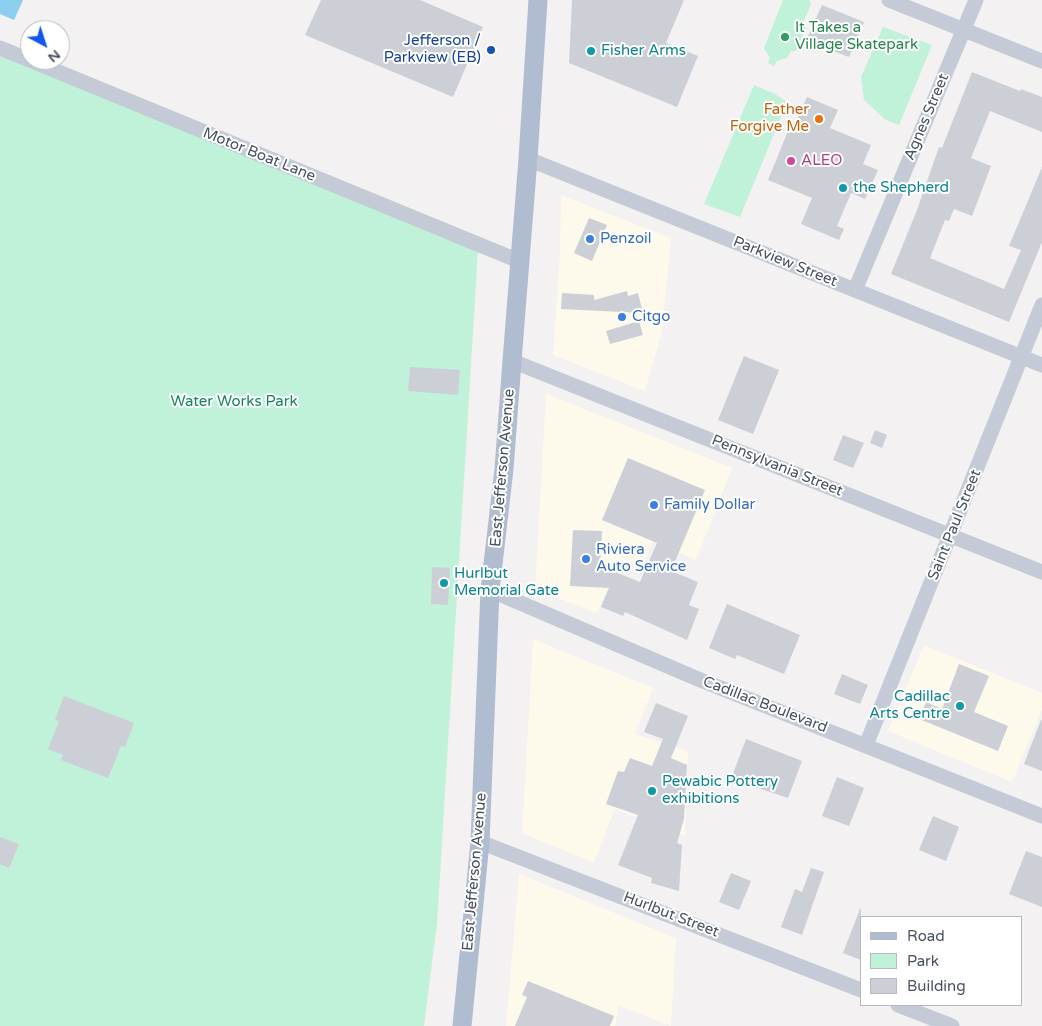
<!DOCTYPE html>
<html>
<head>
<meta charset="utf-8">
<style>
  body { margin:0 }
  #map { position:relative; width:1042px; height:1026px; overflow:hidden; background:#f3f1f1; font-family:"Varela Round",sans-serif }
  canvas { display:block }
  .legend { position:absolute; left:860px; top:916px; width:162px; height:90px; box-sizing:border-box; background:#fff; border:1px solid #b6b9bf; margin:0; padding:6px 9px; list-style:none; font-size:15px; color:#485160 }
  .legend li { display:flex; align-items:center; gap:10px; height:25px }
  .legend b { width:25px; border:1px solid #b6b9bf }
  .north { position:absolute; left:20px; top:20px; width:50px; height:50px; box-sizing:border-box; background:#fff; border:1px solid #b6b9bf; border-radius:50%; rotate:140deg; font-size:14px; font-weight:700; line-height:20px; text-align:center; color:#485160 }
  .north::after { content:''; display:block; margin:auto; width:18px; height:22px; background:#1157ed; clip-path:polygon(50% 0,100% 100%,50% 72%,0 100%) }
</style>
</head>
<body>
<div id="map">
<canvas width="1042" height="1026"></canvas>
<ul class="legend">
<li><b style="height:6px;background:#b0bcd0"></b>Road</li>
<li><b style="height:14px;background:#bff2d8"></b>Park</li>
<li><b style="height:14px;background:#cdcfd6"></b>Building</li>
</ul>
<div class="north">N</div>
</div>
<script>
const ctx = document.querySelector('canvas').getContext('2d');
ctx.lineJoin = 'round';
function fill(path, color) { ctx.fillStyle = color; ctx.fill(path, 'evenodd'); }
function trace(path, color, width, dash) { ctx.strokeStyle = color; ctx.lineWidth = width; ctx.lineCap = dash ? 'butt' : 'round'; ctx.setLineDash(dash || []); ctx.stroke(path); }
function drawText(font, color, halo, rows, align = 'center') {
  ctx.font = font + ' "Varela Round",sans-serif'; ctx.lineWidth = 4; ctx.setLineDash([]); ctx.textBaseline = 'middle'; ctx.strokeStyle = halo; ctx.fillStyle = color; for (const [text, x, y, turn = 0] of rows) {
    ctx.save(); ctx.translate(x, y); ctx.rotate((+turn || 0) * Math.PI / 180); ctx.textAlign = isNaN(turn) ? turn : align; if (halo) ctx.strokeText(text, 0, 0); ctx.fillText(text, 0, 0); ctx.restore();
  }
}
const commercial = new Path2D(`
  M 561,195 L 671,238 L 662,331 L 645,391 L 553,355 L 560,252 Z
  M 546,394 L 732,468 L 696,560 L 653,541 L 641,570 L 619,562 L 597,613 L 535,589 Z
  M 533,639 L 653,688 L 635,734 L 688,751 L 685,836 L 615,809 L 594,863 L 522,833 Z
  M 924,645 L 1042,693 L 1042,710 L 1012,782 L 888,731 Z
  M 519,874 L 676,938 L 671,1026 L 619,1006 L 615,1026 L 506,1026 Z`);
const green = new Path2D(`
  M 783,0 L 810,0 L 811,4 L 803,23 L 806,27 L 796,51 L 791,51 L 787,58 L 777,61 L 774,66 L 768,63 L 770,58 L 764,48 Z
  M 883,27 L 932,45 L 899,125 L 886,120 L 864,100 L 861,77 Z
  M 0,54 L 478,249 L 437,924 L 424,1026 L 0,1026 Z
  M 754,85 L 775,94 L 787,102 L 740,217 L 704,204 Z`);
const water = new Path2D(`
  M 0,0 L 23,0 L 14,20 L 0,14 Z`);
const building = new Path2D(`
  M 321,0 L 420,0 L 483,27 L 453,97 L 305,35 Z
  M 572,0 L 684,0 L 666,43 L 698,56 L 677,107 L 569,63 Z
  M 822,5 L 864,22 L 849,57 L 806,41 Z
  M 972,72 L 1020,91 L 1021,89 L 1042,97 L 1042,132 L 990,111 L 971,158 L 991,166 L 972,216 L 954,209 L 949,221 L 945,220 L 930,258 L 1004,289 L 1021,250 L 1009,246 L 1042,167 L 1042,242 L 1009,322 L 891,274 L 917,210 L 939,147 L 942,148 Z
  M 807,97 L 838,110 L 830,128 L 871,145 L 863,164 L 878,170 L 865,199 L 851,193 L 837,226 L 844,229 L 839,240 L 801,224 L 812,198 L 768,180 L 788,131 L 791,132 Z
  M 589,218 L 607,225 L 592,261 L 574,253 Z
  M 627,291 L 628,296 L 638,293 L 643,313 L 561,309 L 562,293 L 594,295 L 594,300 Z
  M 639,321 L 643,335 L 610,344 L 606,331 Z
  M 744,356 L 779,370 L 753,434 L 718,420 Z
  M 410,367 L 460,370 L 458,395 L 408,391 Z
  M 875,430 L 887,435 L 882,448 L 870,443 Z
  M 843,435 L 864,443 L 853,468 L 833,460 Z
  M 628,458 L 705,490 L 671,571 L 698,582 L 689,605 L 699,609 L 687,640 L 625,612 L 623,616 L 601,607 L 609,588 L 570,586 L 573,530 L 602,531 L 600,566 L 640,582 L 657,543 L 602,520 Z
  M 432,567 L 450,568 L 448,605 L 431,604 Z
  M 727,604 L 800,635 L 784,674 L 737,655 L 735,659 L 709,648 Z
  M 959,664 L 989,676 L 974,712 L 1008,726 L 998,751 L 919,719 L 926,702 L 942,709 Z
  M 842,674 L 868,685 L 860,704 L 834,694 Z
  M 64,696 L 134,723 L 125,747 L 121,746 L 108,778 L 61,760 L 63,755 L 48,749 L 59,721 L 55,720 Z
  M 656,703 L 688,716 L 671,758 L 687,765 L 684,819 L 677,843 L 682,845 L 679,891 L 651,883 L 652,878 L 618,865 L 638,815 L 606,804 L 618,771 L 624,772 L 630,758 L 652,766 L 663,739 L 644,732 Z
  M 1041,720 L 1042,720 L 1042,771 L 1024,764 Z
  M 746,739 L 802,761 L 788,798 L 731,779 Z
  M 837,777 L 864,788 L 849,826 L 822,816 Z
  M 933,816 L 959,827 L 946,861 L 919,850 Z
  M 0,837 L 19,844 L 9,868 L 0,864 Z
  M 1026,851 L 1042,857 L 1042,907 L 1009,894 Z
  M 811,868 L 824,872 L 802,935 L 781,927 L 795,889 L 802,892 Z
  M 731,873 L 751,881 L 739,910 L 719,902 Z
  M 860,909 L 861,909 L 861,960 L 843,953 Z
  M 528,981 L 614,1016 L 610,1026 L 515,1026 L 527,997 L 522,995 Z`);
const minor = new Path2D(`
  M 889,0 L 1042,61
  M 0,48 L 519,261
  M 528,159 L 1042,365
  M 855,290 L 976,0
  M 512,361 L 1042,572
  M 490,590 L 698,679 L 1042,816
  M 866,745 L 1042,305
  M 480,842 L 861,990
  M 898,1005 L 952,1026`);
const major = new Path2D(`
  M 462,1026 L 480,842 L 490,590 L 504,469 L 512,361 L 528,159 L 538,0`);
const markers = [
  [785,37,5,"#2e9e5b"],
  [491,50,5,"#1a4fb4"],
  [591,51,5,"#0f9aa8"],
  [819,119,5,"#e8710a"],
  [791,161,5,"#d1479c"],
  [843,188,5,"#0f9aa8"],
  [590,239,5,"#3f7fe0"],
  [622,317,5,"#3f7fe0"],
  [654,505,5,"#3f7fe0"],
  [586,559,5,"#3f7fe0"],
  [444,583,5,"#0f9aa8"],
  [960,706,5,"#0f9aa8"],
  [652,791,5,"#0f9aa8"]
];
const leisureNames = [
  ["It Takes a",795,28],
  ["Village Skatepark",795,45]
];
const transitNames = [
  ["Jefferson /",481,41],
  ["Parkview (EB)",481,58]
];
const cultureNames = [
  ["Fisher Arms",601,51],
  ["the Shepherd",853,188],
  ["Hurlbut",454,574],
  ["Memorial Gate",454,591],
  ["Cadillac",950,697,"right"],
  ["Arts Centre",950,714,"right"],
  ["Pewabic Pottery",662,782],
  ["exhibitions",662,799]
];
const foodNames = [
  ["Father",809,110],
  ["Forgive Me",809,127]
];
const streetNames = [
  ["Agnes Street",927,117,-67],
  ["Motor Boat Lane",259,155,22],
  ["Parkview Street",785,262,22],
  ["Pennsylvania Street",777,466,22],
  ["East Jefferson Avenue",503,468,-85],
  ["Saint Paul Street",955,525,-68],
  ["Cadillac Boulevard",765,705,21],
  ["East Jefferson Avenue",475,872,-85],
  ["Hurlbut Street",671,915,21]
];
const hotelNames = [
  ["ALEO",801,161]
];
const shopNames = [
  ["Penzoil",600,239],
  ["Citgo",632,317],
  ["Family Dollar",664,505],
  ["Riviera",596,550],
  ["Auto Service",596,567]
];
const parkNames = [
  ["Water Works Park",234,402]
];
fill(commercial, '#fdfaeb');
fill(green, '#bff2d8');
fill(water, '#8acff0');
fill(building, '#cdcfd6');
trace(minor, '#c4cbd6', 15);
trace(major, '#b0bcd0', 19);
for (const [x, y, r, color] of markers) { const dot = new Path2D(); dot.arc(x, y, r, 0, 2 * Math.PI); ctx.fillStyle = color; ctx.fill(dot); trace(dot, '#fff', 2); }
drawText('15px', '#27864d', '#fff', leisureNames, 'left');
drawText('15px', '#164399', '#fff', transitNames, 'right');
drawText('15px', '#0d838f', '#fff', cultureNames, 'left');
drawText('15px', '#c56008', '#fff', foodNames, 'right');
drawText('15px', '#485160', '#fff', streetNames);
drawText('15px', '#b23c85', '#fff', hotelNames, 'left');
drawText('15px', '#366cbe', '#fff', shopNames, 'left');
drawText('15px', '#13865a', '#fff', parkNames);
</script>
</body>
</html>
